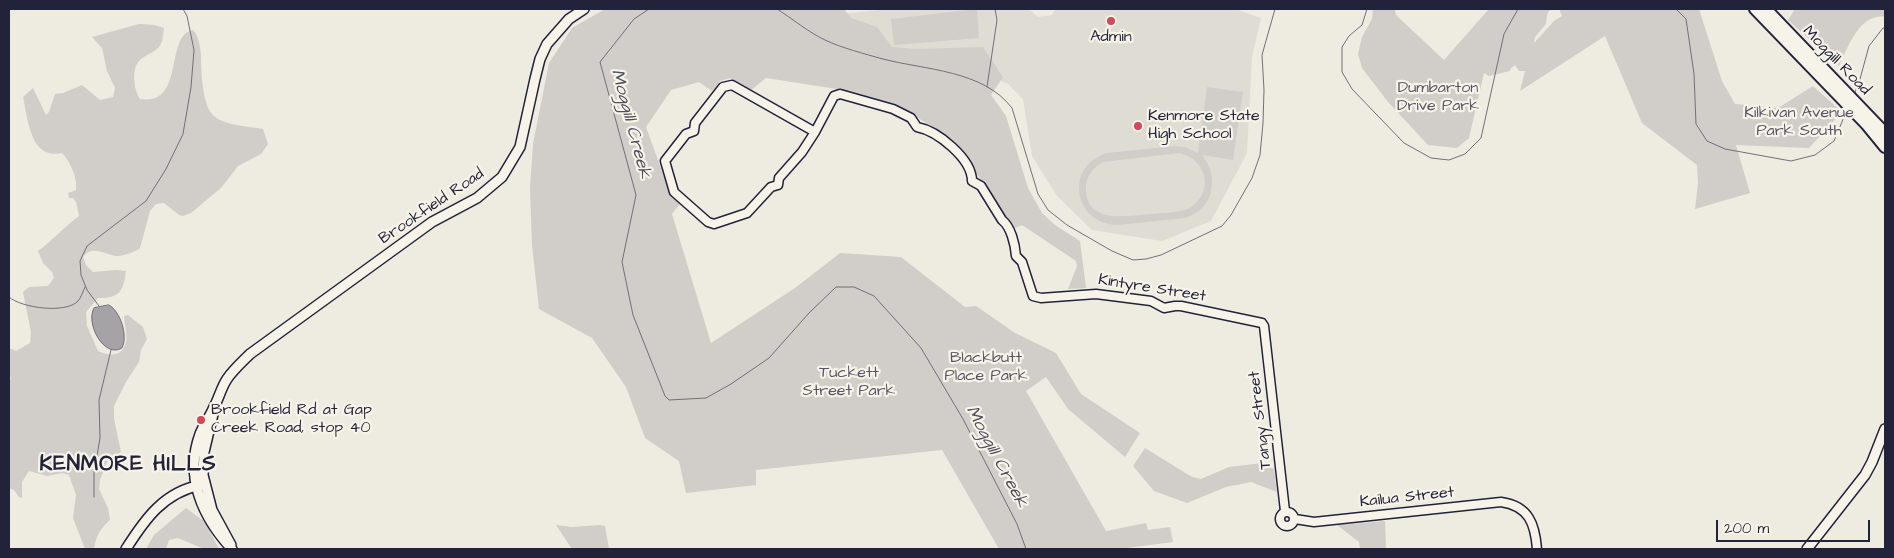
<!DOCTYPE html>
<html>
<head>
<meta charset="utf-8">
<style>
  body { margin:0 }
  #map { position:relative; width:1894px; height:558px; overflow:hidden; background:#eeebe1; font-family:"Architects Daughter",sans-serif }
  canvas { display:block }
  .frame { position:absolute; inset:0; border:10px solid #22223b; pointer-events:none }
  .scale { position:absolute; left:1716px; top:520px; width:154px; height:22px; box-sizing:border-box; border:2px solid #22223b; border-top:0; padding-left:6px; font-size:15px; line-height:18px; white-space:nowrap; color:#22223b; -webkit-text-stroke:4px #f7f3e8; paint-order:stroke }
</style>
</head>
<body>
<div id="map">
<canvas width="1894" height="558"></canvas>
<div class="frame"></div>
<div class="scale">200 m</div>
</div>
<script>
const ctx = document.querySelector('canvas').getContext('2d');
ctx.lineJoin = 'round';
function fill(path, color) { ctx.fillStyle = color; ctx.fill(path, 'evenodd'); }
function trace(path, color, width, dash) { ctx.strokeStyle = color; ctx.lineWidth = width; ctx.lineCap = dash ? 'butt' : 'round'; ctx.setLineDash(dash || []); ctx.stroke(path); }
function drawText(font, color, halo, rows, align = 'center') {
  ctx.font = font + ' "Architects Daughter",sans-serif'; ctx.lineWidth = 4.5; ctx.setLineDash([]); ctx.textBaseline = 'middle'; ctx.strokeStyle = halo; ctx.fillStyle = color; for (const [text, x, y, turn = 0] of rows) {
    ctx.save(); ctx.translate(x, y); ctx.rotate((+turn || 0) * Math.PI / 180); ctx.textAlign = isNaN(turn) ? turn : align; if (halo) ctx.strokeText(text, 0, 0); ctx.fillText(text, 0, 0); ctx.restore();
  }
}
const built = new Path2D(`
  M 888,9 L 1029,9 L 1038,17 L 1052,15 L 1055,9 L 1235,9 L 1261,18 L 1252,57 L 1247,153 L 1211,221 L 1162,241 L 1092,230 L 1057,196 L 1032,156 L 1023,99 L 1008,84 L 950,61 L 883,52 L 821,16 Z`);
const green = new Path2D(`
  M 605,9 L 844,9 L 851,18 L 877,27 L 892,47 L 917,49 L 983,47 L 1003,77 L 991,95 L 1006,116 L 1028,188 L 1042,213 L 1055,225 L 1080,241 L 1086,288 L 1068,289 L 1077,266 L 1076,261 L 1022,225 L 1013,229 L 979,177 L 951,139 L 904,109 L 843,90 L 766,78 L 750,91 L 730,78 L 720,81 L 712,91 L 699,82 L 671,90 L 646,127 L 671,196 L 680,204 L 672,214 L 711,343 L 795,288 L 840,253 L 901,257 L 965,307 L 976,306 L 1015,333 L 1056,353 L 1081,394 L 1140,433 L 1125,457 L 1068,409 L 1046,377 L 1026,391 L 1106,531 L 1146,523 L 1148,530 L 1170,527 L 1173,542 L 1119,549 L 999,549 L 942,450 L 756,470 L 756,485 L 686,493 L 679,461 L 645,438 L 626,387 L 592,338 L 539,309 L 532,245 L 530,188 L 533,144 L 549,63 L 572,28 Z
  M 977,9 L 979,38 L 894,45 L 891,19 Z
  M 1373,9 L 1395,9 L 1396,15 L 1444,60 L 1489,9 L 1554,9 L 1549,11 L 1547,15 L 1546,24 L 1535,37 L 1534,43 L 1554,21 L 1562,16 L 1559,9 L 1699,9 L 1722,81 L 1735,104 L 1778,108 L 1813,86 L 1842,112 L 1809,148 L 1736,145 L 1750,193 L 1695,209 L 1698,184 L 1697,165 L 1642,123 L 1605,36 L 1520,91 L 1525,71 L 1519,71 L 1515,65 L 1511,68 L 1510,71 L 1489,76 L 1484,73 L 1469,138 L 1457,148 L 1428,145 L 1388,102 L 1362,68 L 1358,54 L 1362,37 L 1372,19 Z
  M 1795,9 L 1885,9 L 1885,17 C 1860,12 1847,49 1839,66 L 1788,20 Z
  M 139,24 L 154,25 L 164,28 C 163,35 163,42 159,47 C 154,53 144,55 139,61 C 131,70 134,90 140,99 C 186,106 164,35 193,30 C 199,36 200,47 201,55 C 201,70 202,108 215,117 C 227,126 248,126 263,129 L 268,144 L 261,154 L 238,166 L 221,188 L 191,213 L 183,216 L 179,215 L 164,203 L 156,204 L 150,211 L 140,248 C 135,252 124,256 117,256 C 106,255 92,244 83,257 L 86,265 L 93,272 L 116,270 L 126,271 C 123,292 120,298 98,298 L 86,312 L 87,326 L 98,351 C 109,356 123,358 126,341 C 128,334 124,323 124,316 L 128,315 L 143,327 L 147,339 L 141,350 L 139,362 L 126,382 L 114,406 L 114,419 L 121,452 L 107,462 L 100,480 L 99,489 L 108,508 L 110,520 C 100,529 96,536 94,549 L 85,549 L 73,518 L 76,495 L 69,475 L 62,473 L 47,476 L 29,471 L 22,482 L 22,498 L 19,497 L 14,490 L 9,488 L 9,381 L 11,379 L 9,372 L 9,348 L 16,351 L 30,343 L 31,332 L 23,292 L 29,287 L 48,286 L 54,278 L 52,272 L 43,263 L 38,251 C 53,240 64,227 79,216 L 76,202 L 73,198 L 69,198 L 68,193 L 76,190 C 78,179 70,161 62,153 C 30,160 28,119 23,97 L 33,88 L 46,115 L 49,112 L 55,94 L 63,93 L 82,85 L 100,100 L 113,97 L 115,88 L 107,71 L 102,48 L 92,37 Z
  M 1207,87 L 1243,92 L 1233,160 L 1202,155 C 1220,177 1214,209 1185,218 L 1118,225 C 1073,224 1064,166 1107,153 L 1174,146 L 1185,147 L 1198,153 ZM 1179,153 C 1208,159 1215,194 1188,209 C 1176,213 1162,213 1150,214 C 1126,216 1084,225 1086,186 C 1087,175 1094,167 1103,162 Z
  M 1145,448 L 1192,477 L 1201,479 L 1229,467 L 1262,463 L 1274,469 L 1277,492 L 1251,482 L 1226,487 L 1187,503 L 1154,491 L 1133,466 Z
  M 186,508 L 205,522 L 219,549 L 204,549 L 178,538 L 169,540 L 166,549 L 146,549 L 154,535 Z
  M 1385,521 L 1386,549 L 1360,549 L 1359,542 L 1337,525 Z
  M 556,525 L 572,527 L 599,525 L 605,526 L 609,549 L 572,549 Z`);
const water = new Path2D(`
  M 109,305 C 121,312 128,336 122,348 C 104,359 85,323 94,308 Z`);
const stream = new Path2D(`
  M 649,9 L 634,19 L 600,62 L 636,195 L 622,262 L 633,315 L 665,396 L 669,400 L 706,398 L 731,384 L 769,358 L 809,313 L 836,287 L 854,287 L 874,296 L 921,348 L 963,419 L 1017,524 L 1026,549
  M 777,9 C 793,19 808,32 825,40 C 842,48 865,54 883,59 C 925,70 983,70 1012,108 L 1038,194 L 1048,210 L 1067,225 L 1112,251 L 1133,260 L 1146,259 L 1161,255 L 1222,226 L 1231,215 L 1252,178 L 1260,155 L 1263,123 L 1264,90 L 1262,55 L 1275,9
  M 1367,9 L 1362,25 L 1349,36 L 1342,47 L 1342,72 L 1352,89 L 1404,143 L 1431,158 L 1449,160 L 1465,154 L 1481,138 L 1504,34 L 1518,9
  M 1676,9 L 1686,19 L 1694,74 L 1696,124 L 1707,141 L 1725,149 L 1791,161 L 1815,155 L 1834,141 L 1847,110
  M 987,87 L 997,20 L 995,9
  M 1854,95 L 1860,79 L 1869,46 L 1883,28 L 1885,28
  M 9,297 C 21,308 66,314 78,301 C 81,298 83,291 85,287
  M 99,306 L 87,290 L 81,275 L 80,261 L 87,246 L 146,201 L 166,169 L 183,134 L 191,87 L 194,50 L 187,16 L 183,9
  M 94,497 L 94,473 L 100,438 L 99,400 L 111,350`);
const tertiary = new Path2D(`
  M 732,85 L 815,132 L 802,152 L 779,178 L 778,185 L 771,187 L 747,213 L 714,224 L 708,222 L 674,192 L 665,161 L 686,134 L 694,131 L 695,123 L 723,87 Z
  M 815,132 L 834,96 L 840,94 L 893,109 L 911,118 L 917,127 C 938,131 972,159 972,181 L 981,186 L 1002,220 C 1011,227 1015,244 1016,256 L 1022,262 L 1033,296 L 1041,298 L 1096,294 L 1151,301 L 1164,308 L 1175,306 L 1181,306 L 1262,323 L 1264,326 L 1285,511
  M1280 519a7 7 0 1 1 14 0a7 7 0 1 1-14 0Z
  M 1295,519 L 1314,522 L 1501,502 C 1529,506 1535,524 1537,549`);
const secondary = new Path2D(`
  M 214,410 L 204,452 L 203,475 L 212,510 L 231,545
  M 126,549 C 145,519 164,492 201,485
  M 232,549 C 203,518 184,477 200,434 C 204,424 210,417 214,407 C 219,398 221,388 227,379 C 233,370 242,362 250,354 L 432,222 L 477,198 L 502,177 L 520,147 L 535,79 L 540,59 L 547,44 L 569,19 L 584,9
  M 1807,549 L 1865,475 L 1872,462 L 1885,429`);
const primary = new Path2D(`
  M 1755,9 L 1867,125 L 1885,147
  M 1766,9 L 1885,133`);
const markers = [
  [1111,21,5,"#d1495b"],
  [1138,126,5,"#d1495b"],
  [201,420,5,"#d1495b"]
];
const poiNames = [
  ["Admin",1111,38,"center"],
  ["Kenmore State",1148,117],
  ["High School",1148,135],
  ["Brookfield Rd at Gap",211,411],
  ["Creek Road, stop 40",211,429]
];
const streetNames = [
  ["Moggill Road",1836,61,46],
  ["Brookfield Road",432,207,-34],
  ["Kintyre Street",1152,289,9],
  ["Tangy Street",1261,420,-97],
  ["Kailua Street",1407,498,-6]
];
const parkNames = [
  ["Dumbarton",1438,89],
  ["Drive Park",1438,107],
  ["Kilkivan Avenue",1799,114],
  ["Park South",1799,132],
  ["Blackbutt",986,359],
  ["Place Park",986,377],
  ["Tuckett",849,374],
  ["Street Park",849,392]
];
const waterNames = [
  ["Moggill Creek",630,124,75],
  ["Moggill Creek",996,457,62]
];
const districtNames = [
  ["KENMORE HILLS",128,466]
];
fill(built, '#dfdcd4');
fill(green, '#d1cdc9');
fill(water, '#a6a3a6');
trace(water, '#716f7b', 1);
trace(stream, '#716f7b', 1);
trace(tertiary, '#22223b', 11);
trace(secondary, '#22223b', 12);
trace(primary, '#22223b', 14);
trace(tertiary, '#f7f3e8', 8);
trace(secondary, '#f7f3e8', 9);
trace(primary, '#f7f3e8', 10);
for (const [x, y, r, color] of markers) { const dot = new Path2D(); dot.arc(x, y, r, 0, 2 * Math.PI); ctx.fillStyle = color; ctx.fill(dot); trace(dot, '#f7f3e8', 2); }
drawText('16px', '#22223b', '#f7f3e8', poiNames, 'left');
drawText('16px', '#22223b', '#f7f3e8', streetNames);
drawText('16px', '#575566', '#f7f3e8', parkNames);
drawText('italic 18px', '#504f60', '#f7f3e8', waterNames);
ctx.letterSpacing = '1px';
drawText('bold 21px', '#22223b', '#f7f3e8', districtNames);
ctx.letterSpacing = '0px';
</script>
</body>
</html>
